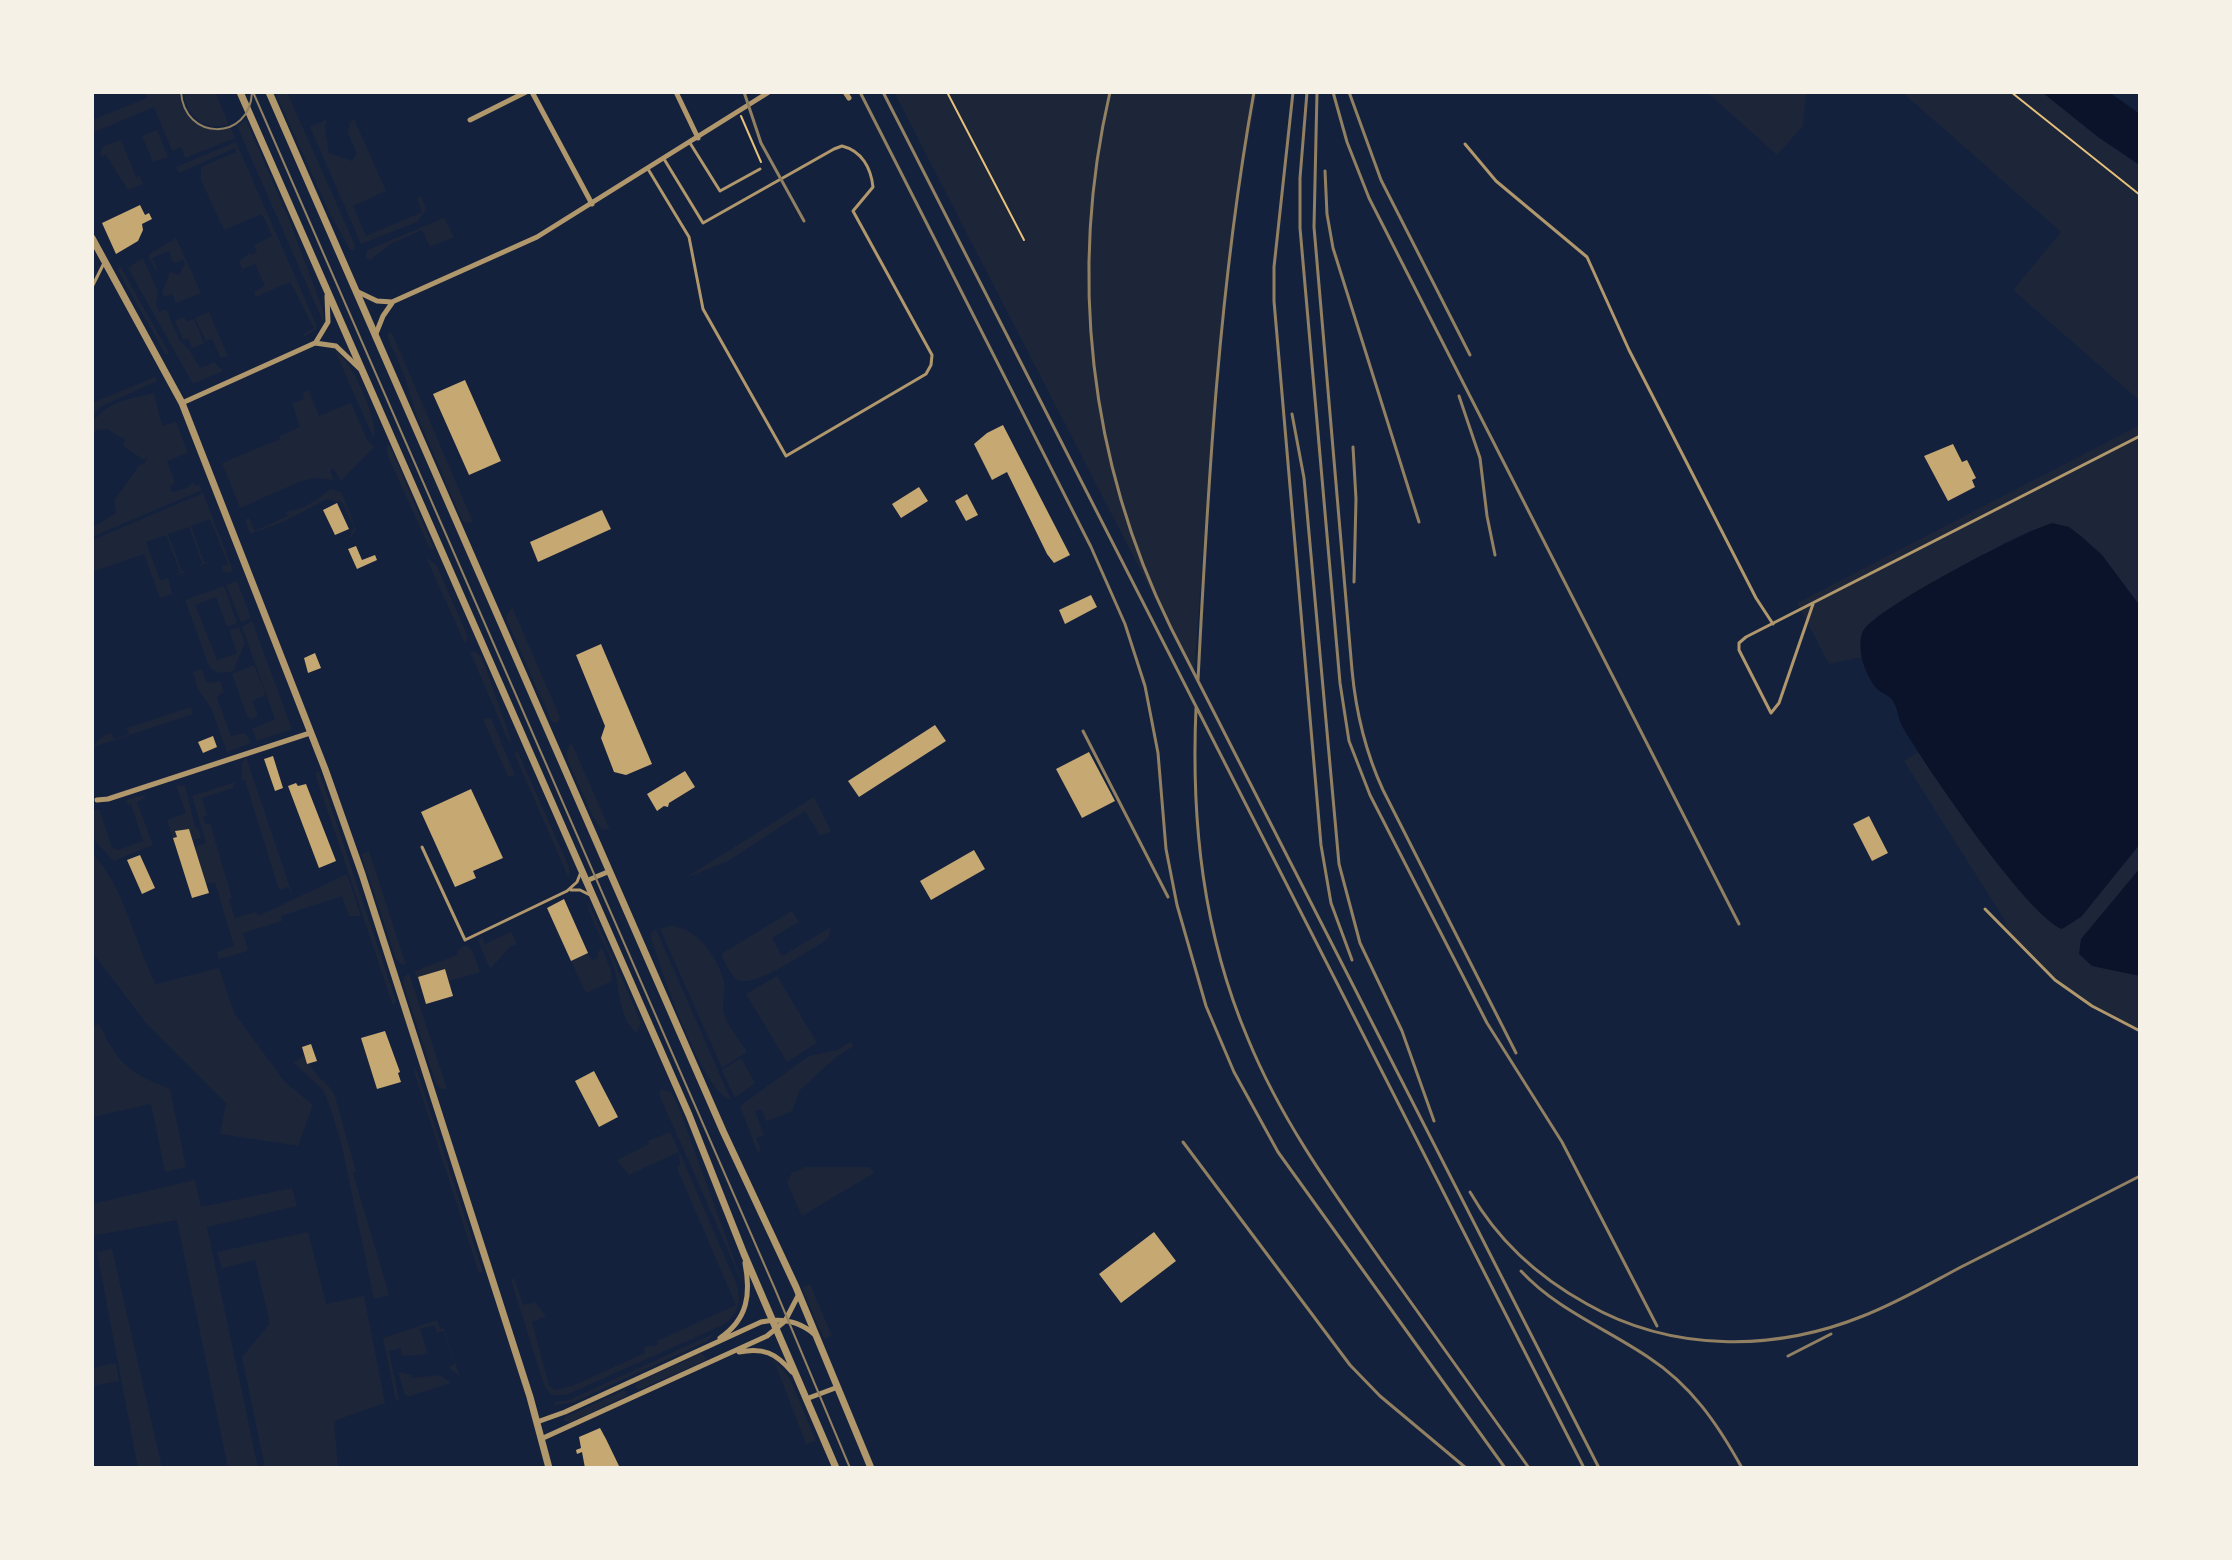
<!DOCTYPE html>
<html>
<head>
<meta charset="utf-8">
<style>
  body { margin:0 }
  #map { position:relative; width:2232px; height:1560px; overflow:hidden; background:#14213d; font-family:"DejaVu Sans",sans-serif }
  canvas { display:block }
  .frame { position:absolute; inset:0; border:94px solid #f6f1e7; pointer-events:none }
</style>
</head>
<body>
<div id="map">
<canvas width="2232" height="1560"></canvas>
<div class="frame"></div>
</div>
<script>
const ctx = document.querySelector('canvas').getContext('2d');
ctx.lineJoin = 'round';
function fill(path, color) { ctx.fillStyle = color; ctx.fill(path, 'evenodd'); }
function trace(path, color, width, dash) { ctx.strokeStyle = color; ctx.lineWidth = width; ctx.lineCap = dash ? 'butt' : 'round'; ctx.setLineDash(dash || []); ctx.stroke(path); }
const green = new Path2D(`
  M 145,92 L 179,92 C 182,120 203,136 231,128 L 235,138 L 185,158 L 181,147 L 172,151 L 154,107 L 92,133 L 92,120 L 147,98 Z
  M 184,92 L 215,92 L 229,124 C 205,132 185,116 184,92 Z
  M 275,92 L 287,92 L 355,245 L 354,250 L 350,250 L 330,214 Z
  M 894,92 L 1257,92 L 1237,203 L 1212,428 L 1194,674 Z
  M 1707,92 L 1806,92 L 1803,126 L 1777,155 Z
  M 1902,92 L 2042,92 L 2098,137 L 2140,166 L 2140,401 L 2013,290 L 2061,232 Z
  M 327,119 L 325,127 L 329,153 L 352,161 L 357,153 L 348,134 L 350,123 L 354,119 L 386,191 L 353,206 L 366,236 L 422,212 L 417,198 L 421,196 L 426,209 L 417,222 L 361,244 L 310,127 Z
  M 246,120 L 288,217 L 323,310 L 324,324 L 237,126 Z
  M 157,130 L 168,157 L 153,162 L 142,136 Z
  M 121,140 L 136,177 L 140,176 L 143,184 L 128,190 L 106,155 L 102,156 L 100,153 L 103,146 Z
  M 236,142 L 316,324 L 316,330 L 304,336 L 304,334 L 314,328 L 290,282 L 256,297 L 254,292 L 265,286 L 255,264 L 242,269 L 239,261 L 249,254 L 246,248 L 251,255 L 257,252 L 254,245 L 272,236 L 262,214 L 224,230 L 201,180 L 201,167 L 236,152 L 235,148 L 179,173 L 176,167 Z
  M 444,218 L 454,237 L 430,247 L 422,230 L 391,244 L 370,260 L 366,257 L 367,250 Z
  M 176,238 L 201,293 L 176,303 L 172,294 L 164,297 L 162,293 L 170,272 L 179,275 L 185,264 L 183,260 L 175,263 L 172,261 L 169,251 L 152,258 L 157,267 L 156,271 L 148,255 Z
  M 143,258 L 158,292 L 156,303 L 159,312 L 166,309 L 180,341 L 190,351 L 200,368 L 214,362 L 223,371 L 193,384 L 128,268 Z
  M 120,266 L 169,353 L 166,355 L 118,271 Z
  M 209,312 L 228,356 L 221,358 L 212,339 L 206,341 L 195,318 Z
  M 184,317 L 187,322 L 194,319 L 204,343 L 192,348 L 188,338 L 183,340 L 175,321 Z
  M 389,332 L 392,333 L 473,522 L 466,523 L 462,520 L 415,411 L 405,377 L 387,336 Z
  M 334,348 C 351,360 379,419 374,439 Z
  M 155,377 L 157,381 L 100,407 L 92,417 L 92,403 Z
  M 308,390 L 319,416 L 351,403 L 367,440 L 374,447 L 341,481 L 333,468 L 330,470 L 334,480 L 314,478 L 301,481 L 240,508 L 222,463 L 280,439 L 279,436 L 300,427 L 292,403 L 304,399 L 303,393 Z
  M 154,393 L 162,426 L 176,422 L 188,453 L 167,461 L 175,482 L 170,487 L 172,492 L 187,488 L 194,481 L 195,486 L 200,485 L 202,490 L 92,537 L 92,528 L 116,513 L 114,501 L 140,464 L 143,465 L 148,457 L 144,460 L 123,446 L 125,440 L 107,429 L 97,430 L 92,436 L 92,422 C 113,399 127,400 154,393 Z
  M 2140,425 L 2140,606 L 2102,555 L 2069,527 L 2032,530 L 2008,541 L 1916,593 L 1869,624 L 1862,633 L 1862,657 L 1829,664 L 1797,603 Z
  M 387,445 L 390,446 L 435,551 L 429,547 L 387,454 Z
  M 330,489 L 342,493 L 356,530 L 351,537 L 330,546 L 350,536 L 354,527 L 342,502 L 327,499 L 283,522 L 250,534 L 245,520 L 249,518 L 255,531 L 288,516 L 286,511 C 303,511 318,499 330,489 Z
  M 203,493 L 233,571 L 227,573 L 223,571 L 222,567 L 228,564 L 210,519 L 191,526 L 204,562 L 211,561 L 198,567 L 202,563 L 189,527 L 168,534 L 182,571 L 189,570 L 176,576 L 180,572 L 166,535 L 146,542 L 160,580 L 168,578 L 172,594 L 160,598 L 144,554 L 92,572 L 92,540 Z
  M 426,557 L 437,566 L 468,637 L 465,644 Z
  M 237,581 L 251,618 L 241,622 L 226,585 Z
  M 224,586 L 237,623 L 227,627 L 216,597 L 195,605 L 217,660 L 237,653 L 229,630 L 239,627 L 245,643 L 233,671 C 224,674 215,674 209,666 L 185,600 Z
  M 512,607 L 560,717 L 558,723 L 552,722 L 508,623 L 506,617 Z
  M 252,621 L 292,729 L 257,741 L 252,729 L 275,719 L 242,627 Z
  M 470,652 L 475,652 L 482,657 L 512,743 L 508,740 Z
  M 254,665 L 265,692 L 264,696 L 252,701 L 258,716 L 251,719 L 247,716 L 232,674 Z
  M 201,669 L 207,683 L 220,681 L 224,692 L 217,697 L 231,736 L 245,733 L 251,743 L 227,752 L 211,708 L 198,689 L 193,672 Z
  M 191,707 L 193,714 L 93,747 C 99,739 102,736 111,733 L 114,739 L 129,734 L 127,728 Z
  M 491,718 L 515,775 L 508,777 L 483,719 Z
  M 571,743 L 573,746 L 610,830 L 601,829 L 592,815 L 568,761 L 567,751 Z
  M 517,750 L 569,867 L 569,879 L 515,755 Z
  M 1918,752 L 1992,856 L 2081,917 L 2140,844 L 2140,1031 C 2094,1007 2065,989 2028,953 C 2017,942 2007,935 2004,919 L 1904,761 Z
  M 246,757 L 294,899 L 347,874 L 361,916 L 349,916 L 342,896 L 281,916 L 282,921 L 243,933 L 248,951 L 219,959 L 217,952 L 234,946 L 215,882 L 206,884 L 195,847 L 206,843 L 192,796 L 235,782 L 233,788 L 202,798 L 207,815 L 203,817 L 205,824 L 210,823 L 232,898 L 229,899 L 235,918 L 256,912 L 258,916 L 294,899 L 288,887 L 280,890 L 277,884 L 245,780 L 242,780 L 242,763 Z
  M 319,771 L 396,1001 L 393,1006 L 315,773 Z
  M 176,785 L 185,786 L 195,827 L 199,830 L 201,838 L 193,840 L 189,829 L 175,831 L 177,837 L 173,838 L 167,820 L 186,813 Z
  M 143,795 L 146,798 L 137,802 L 153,845 L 114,861 L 95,841 L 92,811 L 99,809 L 112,848 L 118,850 L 143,841 L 131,804 L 128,805 L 126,800 Z
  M 814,797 L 831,831 L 820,836 L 805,811 L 728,861 L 685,878 Z
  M 369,851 L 406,965 L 401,964 L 396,959 L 361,854 Z
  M 92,853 C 126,889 133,941 156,984 L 219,968 L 234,1013 L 285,1082 L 313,1105 L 298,1146 L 220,1134 L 226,1103 L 146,1023 L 92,952 Z
  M 588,902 L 641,1022 L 637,1033 C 618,1018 620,989 614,967 C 608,946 590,923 588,902 Z
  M 792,911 L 799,922 L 772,938 L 782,956 L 831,927 L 828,939 C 812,948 754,989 738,980 C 730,975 725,962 721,954 Z
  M 670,926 C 697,927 718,957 724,982 C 726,992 721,1004 724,1014 C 728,1027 740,1040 747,1052 L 722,1068 L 660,929 Z
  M 656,929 L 731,1100 C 703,1094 660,967 651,938 L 651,933 Z
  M 511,932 L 517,944 L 511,946 L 490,969 L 478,940 L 482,938 L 485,944 Z
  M 466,945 L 472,950 L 480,972 L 449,981 L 445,969 L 417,978 L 415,971 L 457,955 L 458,950 Z
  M 602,948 L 610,968 L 612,981 L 586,993 L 571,961 L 588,953 L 592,961 L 598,958 L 598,952 Z
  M 409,973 L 447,1089 L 441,1089 L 436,1084 L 403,983 L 404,977 Z
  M 777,976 L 817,1043 L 787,1062 L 746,994 Z
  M 99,1024 C 119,1065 128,1072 170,1089 L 186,1167 L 165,1172 L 151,1104 L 92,1117 L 92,1095 L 95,1092 L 92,1078 L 92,1026 Z
  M 851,1042 L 854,1046 L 836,1057 L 800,1090 L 792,1111 L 770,1120 L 766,1120 L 761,1109 L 755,1111 L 764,1135 L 756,1138 L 761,1150 L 758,1153 L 740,1106 L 809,1056 L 837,1050 Z
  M 304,1055 L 307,1064 L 310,1063 C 314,1077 329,1082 335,1096 L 356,1172 L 353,1173 L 389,1295 L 374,1299 L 341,1142 L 330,1107 L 323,1090 L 294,1063 Z
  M 741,1058 L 755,1083 L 735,1098 L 722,1070 Z
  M 416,1068 L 483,1272 L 479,1273 L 414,1071 Z
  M 661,1089 L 671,1092 L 677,1103 L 745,1289 L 659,1094 Z
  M 670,1132 L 679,1151 L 736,1283 C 742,1299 739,1313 725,1324 L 566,1395 L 551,1395 L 544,1385 L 511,1280 L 514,1278 L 523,1305 L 535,1302 L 546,1316 L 532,1322 L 549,1386 L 556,1390 L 574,1385 L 645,1353 L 644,1347 L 658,1345 L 657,1341 L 736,1305 L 677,1168 L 680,1165 L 679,1152 L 629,1175 L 617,1160 L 649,1144 L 648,1141 Z
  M 806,1167 L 870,1167 L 874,1173 L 802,1216 L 787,1182 L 792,1173 Z
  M 195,1180 L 201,1207 L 292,1188 L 297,1206 L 207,1227 L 258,1468 L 228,1468 L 177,1220 L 92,1236 L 92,1204 Z
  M 308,1232 L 326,1304 L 364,1296 L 385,1403 L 334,1421 L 338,1468 L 265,1468 L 242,1357 L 270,1323 L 255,1260 L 222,1268 L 217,1252 Z
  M 112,1249 L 162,1468 L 138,1468 L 97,1252 Z
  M 810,1284 L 832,1336 L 824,1339 L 802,1288 Z
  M 437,1320 L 440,1329 L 444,1328 L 460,1377 L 448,1367 L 455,1364 L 444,1331 L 437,1333 L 434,1325 L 420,1329 L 428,1354 L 402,1356 L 401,1348 L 389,1351 L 399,1399 L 396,1401 L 383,1338 Z
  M 715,1333 L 707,1341 L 572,1403 L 555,1405 L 555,1402 L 569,1400 Z
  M 702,1353 L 706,1358 L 704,1361 L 639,1390 L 635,1387 L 638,1382 Z
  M 773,1358 L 790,1379 L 816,1441 L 806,1444 Z
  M 116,1363 L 119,1381 L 92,1386 L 92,1368 Z
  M 398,1372 L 412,1375 L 412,1378 L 440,1375 L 451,1383 L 410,1396 L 405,1395 Z
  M 624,1390 L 627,1392 L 626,1396 L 571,1422 L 564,1421 L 565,1417 Z`);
const water = new Path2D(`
  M 2042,92 L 2109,92 L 2140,114 L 2140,165 L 2098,137 Z
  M 2052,523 L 2069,527 L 2082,537 L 2102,555 L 2140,606 L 2140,844 L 2081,917 L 2062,929 C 2027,916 1924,764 1902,726 C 1898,718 1898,710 1894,703 C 1891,695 1881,694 1876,688 C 1871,682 1867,673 1864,666 C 1861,657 1858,641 1863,631 C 1876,608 2022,532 2052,523 Z
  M 2140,868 L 2140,976 L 2092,966 L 2079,954 L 2081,939 Z`);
const building = new Path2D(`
  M 140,205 L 145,215 L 149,213 L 152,219 L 142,224 L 143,230 L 138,241 L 116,254 L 102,223 Z
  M 465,380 L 501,461 L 469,475 L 433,394 Z
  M 1003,425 L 1070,555 L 1054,563 L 1047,554 L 1007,472 L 992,480 L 974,444 L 987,433 Z
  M 1953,444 L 1962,462 L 1967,460 L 1976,478 L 1972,480 L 1975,487 L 1948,501 L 1924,456 Z
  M 919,487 L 928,501 L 901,518 L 892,504 Z
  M 967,494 L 978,515 L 966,521 L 955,501 Z
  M 337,503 L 349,529 L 335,535 L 323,510 Z
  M 602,510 L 611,529 L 538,562 L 530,542 Z
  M 356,546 L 362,560 L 375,555 L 377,560 L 357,569 L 348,549 Z
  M 1091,595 L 1097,607 L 1065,624 L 1059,610 Z
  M 601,644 L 652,764 L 626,775 L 614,772 L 601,738 L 605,726 L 576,655 Z
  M 315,653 L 321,668 L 308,673 L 304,658 Z
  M 935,725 L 946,741 L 859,797 L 848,781 Z
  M 213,736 L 217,747 L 203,753 L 198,742 Z
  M 1089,752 L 1115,801 L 1082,818 L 1056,769 Z
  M 273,756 L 283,788 L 275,791 L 264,759 Z
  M 685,771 L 695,787 L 669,803 L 668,807 L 664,806 L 657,811 L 647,794 Z
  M 296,783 L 298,786 L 306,784 L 336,861 L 319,868 L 288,786 Z
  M 471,789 L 503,858 L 473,871 L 476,878 L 455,887 L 421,812 Z
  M 1869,816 L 1888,853 L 1872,861 L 1853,824 Z
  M 189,829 L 209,893 L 192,898 L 173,838 L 177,837 L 175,831 Z
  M 974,850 L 985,869 L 931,900 L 920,881 Z
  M 140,855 L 155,888 L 142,894 L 127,860 Z
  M 564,899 L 588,953 L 571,961 L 547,908 Z
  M 445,969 L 453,996 L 426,1004 L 418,977 Z
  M 385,1031 L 400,1072 L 398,1073 L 401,1082 L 377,1089 L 361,1038 Z
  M 311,1044 L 317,1061 L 307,1064 L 302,1047 Z
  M 594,1071 L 618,1117 L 599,1127 L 575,1081 Z
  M 1154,1232 L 1176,1261 L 1121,1303 L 1099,1274 Z
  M 600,1428 L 606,1439 L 620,1468 L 585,1468 L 582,1452 L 577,1454 L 576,1450 L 581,1448 L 579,1437 Z`);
const path = new Path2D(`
  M 947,92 L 1024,240
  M 2011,92 L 2140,195
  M 741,116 L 761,162`);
const service = new Path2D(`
  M 690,143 L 720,191 L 760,169
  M 1465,144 L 1496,181 L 1587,257 L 1629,350 L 1756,598 L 1773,624
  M 648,169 L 689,237 L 703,309 L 786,456 L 926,374 L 931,365 L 932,355 L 853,211 L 873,187 C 871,168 862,151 842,146 L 834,149 L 703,223 L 664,159
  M 92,287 L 103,265
  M 1813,604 L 1779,703 L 1771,713 L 1739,650 L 1739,643 L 1746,637 L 2140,436
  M 422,847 L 465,940 L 567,891 L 577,882 L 581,872
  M 571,890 L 580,890 L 590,895
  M 1985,909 L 2055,980 L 2092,1006 L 2140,1031`);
const minor = new Path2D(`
  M 532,92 L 592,204
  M 676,92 L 698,138
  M 845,92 L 849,98
  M 470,120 L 526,92
  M 356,291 L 377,301 L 392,302 L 537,237 L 769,92
  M 375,336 L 383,316 L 392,303
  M 316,342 L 328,322 L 327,296
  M 182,403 L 315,343 L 336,346 L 359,368
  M 97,800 L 108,799 L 310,733
  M 586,881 L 610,871
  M 720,1338 C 748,1319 751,1294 745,1263
  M 739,1352 C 763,1347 776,1353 792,1372
  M 806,1399 L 838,1387
  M 537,1422 L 565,1412 L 761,1322 C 780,1318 799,1321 814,1334
  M 541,1439 L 767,1336 L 785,1321 L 799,1294`);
const tertiary = new Path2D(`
  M 240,92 L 689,1115 L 744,1254 L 836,1468
  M 269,92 L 723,1131 L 796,1287 L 871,1468
  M 92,238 L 182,403 L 325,769 L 362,874 L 530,1397 L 549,1468`);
const tram = new Path2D(`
  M 181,92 C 184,141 250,142 252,92
  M 253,92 L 775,1289 L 850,1468`);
const rail = new Path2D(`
  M 744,92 L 761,143 L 804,221
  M 860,92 L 1091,547 L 1125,624 L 1145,686 L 1158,753 L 1166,849 L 1177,905 L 1206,1006 L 1234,1072 L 1278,1152 L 1505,1468
  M 883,92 L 1584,1468
  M 1110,92 C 1068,273 1089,461 1171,628 L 1599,1468
  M 1293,92 L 1274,267 L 1274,301 L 1321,845 L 1331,903 L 1352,960
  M 1307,92 L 1300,178 L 1300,228 L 1340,683 L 1349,741 L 1370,795 L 1487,1023 L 1562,1142 L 1657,1326
  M 1317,92 L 1314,227 L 1352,670 C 1356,713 1365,751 1383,790 L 1516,1053
  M 1333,92 L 1347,142 L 1369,198 L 1739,924
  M 1349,92 L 1381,180 L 1470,355
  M 1325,171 L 1327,214 L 1333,248 L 1419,522
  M 1459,396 L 1480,458 L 1487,516 L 1495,555
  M 1292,414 L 1304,478 L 1339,864 L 1360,943 L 1402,1031 L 1434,1121
  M 1353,447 L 1356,499 L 1354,582
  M 1198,680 C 1208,483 1219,286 1254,92
  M 1196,708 C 1191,822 1203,933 1248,1039 C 1282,1122 1334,1193 1385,1266 C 1433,1333 1481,1401 1529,1468
  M 1083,731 L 1168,897
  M 1183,1142 L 1350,1365 L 1380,1396 L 1466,1468
  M 1470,1192 C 1498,1241 1538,1277 1587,1304 C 1671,1352 1774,1352 1863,1316 C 1897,1303 1929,1284 1961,1267 C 2021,1237 2080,1207 2140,1176
  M 1521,1271 C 1556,1309 1605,1328 1648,1357 C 1691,1385 1717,1423 1742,1468
  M 1788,1356 L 1831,1334`);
fill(green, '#1d2539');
fill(water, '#0b132b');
fill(building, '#c6a872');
trace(path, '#e5c07b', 2);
trace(service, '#b1986c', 3);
trace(minor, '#b1986c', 5);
trace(tertiary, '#b1986c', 7);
trace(tram, '#918062', 2);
trace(rail, '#918062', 3);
</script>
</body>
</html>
